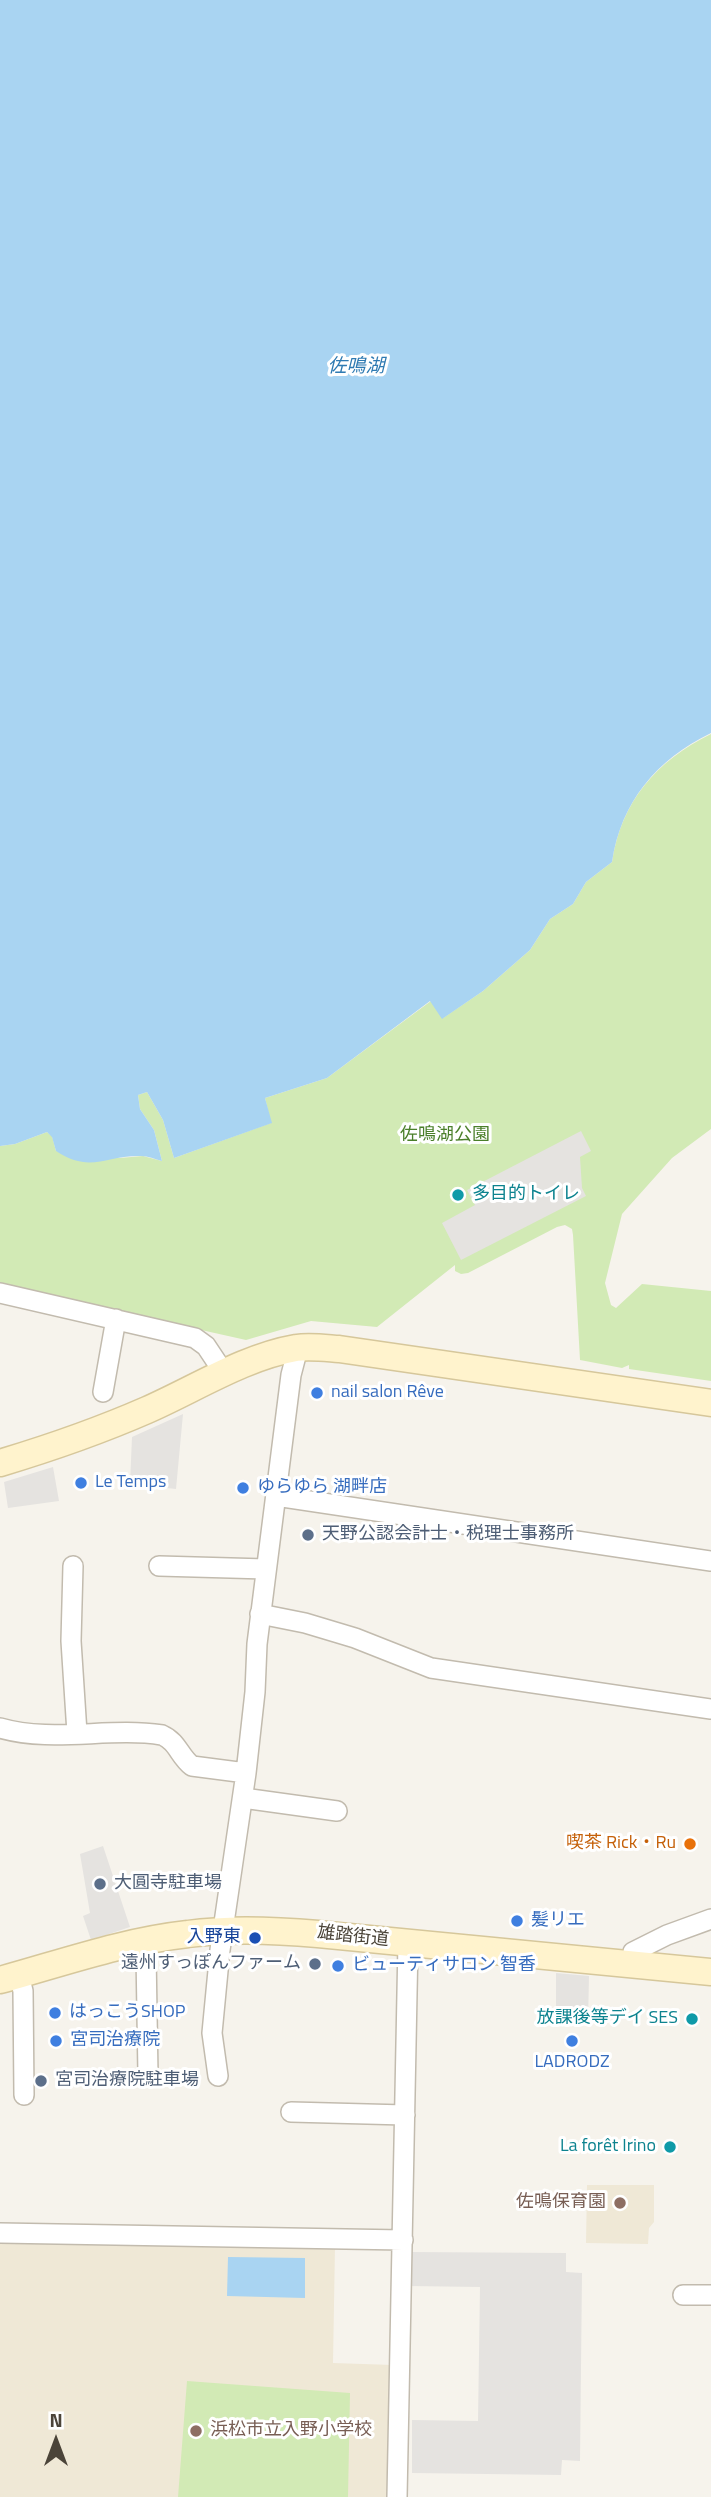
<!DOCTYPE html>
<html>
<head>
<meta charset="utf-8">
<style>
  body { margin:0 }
  #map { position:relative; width:711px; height:2497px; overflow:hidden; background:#f6f3ec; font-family:"Titillium Web",sans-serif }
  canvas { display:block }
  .north { position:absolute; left:21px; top:2406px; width:70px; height:70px; -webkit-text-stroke:5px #fff; paint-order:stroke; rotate:0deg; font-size:19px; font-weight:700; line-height:28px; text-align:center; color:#4b4439 }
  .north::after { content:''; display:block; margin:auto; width:24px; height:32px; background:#4b4439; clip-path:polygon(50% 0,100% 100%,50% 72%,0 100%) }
</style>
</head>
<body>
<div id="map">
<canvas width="711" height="2497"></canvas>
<div class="north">N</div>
</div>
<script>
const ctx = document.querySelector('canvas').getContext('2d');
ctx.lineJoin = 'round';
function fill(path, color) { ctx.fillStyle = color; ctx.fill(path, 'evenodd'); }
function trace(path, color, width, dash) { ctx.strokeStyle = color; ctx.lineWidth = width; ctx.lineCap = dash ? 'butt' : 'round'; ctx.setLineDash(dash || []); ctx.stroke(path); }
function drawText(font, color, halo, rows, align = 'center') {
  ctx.font = font + ' "Titillium Web","Noto Sans JP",sans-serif'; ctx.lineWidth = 6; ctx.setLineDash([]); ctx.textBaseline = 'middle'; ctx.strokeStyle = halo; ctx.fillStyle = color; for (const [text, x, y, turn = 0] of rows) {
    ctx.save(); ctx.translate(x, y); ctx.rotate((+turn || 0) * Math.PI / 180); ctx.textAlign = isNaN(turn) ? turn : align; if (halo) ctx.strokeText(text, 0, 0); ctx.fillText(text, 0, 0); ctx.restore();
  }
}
const education = new Path2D(`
  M 587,2185 L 654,2185 L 654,2222 L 649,2228 L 648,2244 L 586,2243 Z
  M 0,2240 L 335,2246 L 333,2363 L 393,2365 L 390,2497 L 0,2497 Z`);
const green = new Path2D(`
  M 711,734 L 711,1129 L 672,1158 L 622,1214 L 605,1283 L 611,1305 L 616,1308 L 642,1284 L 711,1291 L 711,1381 L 629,1369 L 629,1365 L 622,1368 L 580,1360 L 573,1235 L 572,1229 L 565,1225 L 557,1227 L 468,1273 L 461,1274 L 455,1271 L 455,1265 L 377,1327 L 311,1321 L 246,1340 L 0,1285 L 0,1146 L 15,1144 L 47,1132 L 52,1136 L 56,1151 L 120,1158 L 143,1156 L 162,1161 L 154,1130 L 140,1109 L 138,1095 L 147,1092 L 163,1120 L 174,1158 L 271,1123 L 265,1098 L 327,1078 L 431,1001 L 443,1018 L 483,991 L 530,950 L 550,919 L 573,904 L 586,882 L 612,862 C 621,802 656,761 711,734 Z
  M 187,2381 L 350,2393 L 348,2497 L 178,2497 Z`);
const parking = new Path2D(`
  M 581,1131 L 591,1151 L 580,1157 L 582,1188 L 586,1196 L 461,1260 L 442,1223 L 475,1205 L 467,1190 Z
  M 183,1414 L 176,1489 L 130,1484 L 132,1437 Z
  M 53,1467 L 59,1501 L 8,1508 L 4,1482 Z
  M 103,1846 L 130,1927 L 91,1940 L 83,1916 L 90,1913 L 80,1854 Z
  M 556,1973 L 589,1976 L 588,2023 L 556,2023 Z
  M 408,2252 L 566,2253 L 566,2272 L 582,2273 L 580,2461 L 562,2460 L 561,2475 L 412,2473 L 412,2420 L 478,2421 L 480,2287 L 408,2286 Z`);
const water = new Path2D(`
  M 0,0 L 711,0 L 711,733 C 656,760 621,802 612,862 L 586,882 L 573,904 L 550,919 L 530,950 L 483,991 L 442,1019 L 430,1001 L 327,1078 L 265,1098 L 272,1123 L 174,1158 L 163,1120 L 147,1092 L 138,1095 L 140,1109 L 154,1130 L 162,1161 C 155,1159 148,1156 141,1156 C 105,1155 91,1174 56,1151 L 52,1137 L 47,1132 L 15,1144 L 0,1146 Z
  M 228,2257 L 305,2258 L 305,2298 L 227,2296 Z`);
const street = new Path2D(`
  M 0,1293 L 195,1338 L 206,1346 L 224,1373
  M 103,1392 L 116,1319
  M 276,1496 L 711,1561
  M 73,1566 L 71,1641 L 77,1733
  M 159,1566 L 266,1569
  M 260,1614 L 305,1623 L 355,1638 L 431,1668 L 711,1709
  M 0,1728 C 52,1743 109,1727 162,1735 C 178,1742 179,1756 192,1766 L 246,1773
  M 243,1798 L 337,1811
  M 143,1941 L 146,1953 L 148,2075
  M 631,1966 L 633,1952 L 667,1935 L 711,1919
  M 19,1975 L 23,1991 L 24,2095
  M 218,2076 L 212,2033 L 220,1950 L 246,1773 L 255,1692 L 257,1644 L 291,1375 L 298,1348
  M 291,2112 L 405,2115
  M 0,2233 L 403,2240
  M 683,2295 L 711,2295
  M 397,2497 L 408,1943`);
const secondary = new Path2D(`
  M 0,1463 C 50,1448 99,1431 147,1410 C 195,1389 244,1357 296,1348 C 310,1346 325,1348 339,1349 L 711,1403
  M 0,1980 C 62,1963 124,1941 188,1934 C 231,1928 274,1930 318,1934 L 711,1972`);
const markers = [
  [458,1195,7,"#0f9aa8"],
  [317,1393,7,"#3f7fe0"],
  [81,1483,7,"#3f7fe0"],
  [243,1488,7,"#3f7fe0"],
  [308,1535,7,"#5c6f8a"],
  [690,1844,7,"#e8710a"],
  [100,1884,7,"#5c6f8a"],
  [517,1921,7,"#3f7fe0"],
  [255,1938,7,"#1a4fb4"],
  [315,1964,7,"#5c6f8a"],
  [338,1966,7,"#3f7fe0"],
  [55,2013,7,"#3f7fe0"],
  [692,2019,7,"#0f9aa8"],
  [56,2041,7,"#3f7fe0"],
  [572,2041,7,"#3f7fe0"],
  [41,2081,7,"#5c6f8a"],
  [670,2147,7,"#0f9aa8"],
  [620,2203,7,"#8d6e63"],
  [196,2431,7,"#8d6e63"]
];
const parkNames = [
  ["佐鳴湖公園",445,1136]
];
const cultureNames = [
  ["多目的トイレ",472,1195,"left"],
  ["放課後等デイ SES",678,2019],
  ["La forêt Irino",656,2147]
];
const shopNames = [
  ["nail salon Rêve",331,1393],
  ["Le Temps",95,1483],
  ["ゆらゆら 湖畔店",257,1488],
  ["髪リエ",531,1921],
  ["ビューティサロン 智香",352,1966],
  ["はっこうSHOP",69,2013],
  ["宮司治療院",70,2041],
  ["LADRODZ",572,2063,"center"]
];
const serviceNames = [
  ["天野公認会計士・税理士事務所",322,1535],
  ["大圓寺駐車場",114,1884],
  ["遠州すっぽんファーム",301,1964,"right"],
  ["宮司治療院駐車場",55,2081]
];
const foodNames = [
  ["喫茶 Rick・Ru",676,1844]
];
const streetNames = [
  ["雄踏街道",353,1937,6]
];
const transitNames = [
  ["入野東",241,1938]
];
const educationNames = [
  ["佐鳴保育園",606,2203],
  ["浜松市立入野小学校",210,2431,"left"]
];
const waterNames = [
  ["佐鳴湖",356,367]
];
fill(education, '#efe8d6');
fill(green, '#d2eab5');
fill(parking, '#e5e3e0');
fill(water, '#a9d4f2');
trace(street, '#c2bbae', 22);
trace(secondary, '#d6c79b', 29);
trace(street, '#fff', 19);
trace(secondary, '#fff3cd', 26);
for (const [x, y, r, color] of markers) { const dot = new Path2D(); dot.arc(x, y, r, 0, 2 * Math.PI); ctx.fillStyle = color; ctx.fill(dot); trace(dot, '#fff', 2.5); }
drawText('18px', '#4a7f2a', '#fff', parkNames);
drawText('18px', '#0d838f', '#fff', cultureNames, 'right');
drawText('18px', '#366cbe', '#fff', shopNames, 'left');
drawText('18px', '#4e5e75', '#fff', serviceNames, 'left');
drawText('18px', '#c56008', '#fff', foodNames, 'right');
drawText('18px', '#4b4439', '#fff', streetNames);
drawText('18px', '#164399', '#fff', transitNames, 'right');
drawText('18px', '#785e54', '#fff', educationNames, 'right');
drawText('italic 19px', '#2e7ab2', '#fff', waterNames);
</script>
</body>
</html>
